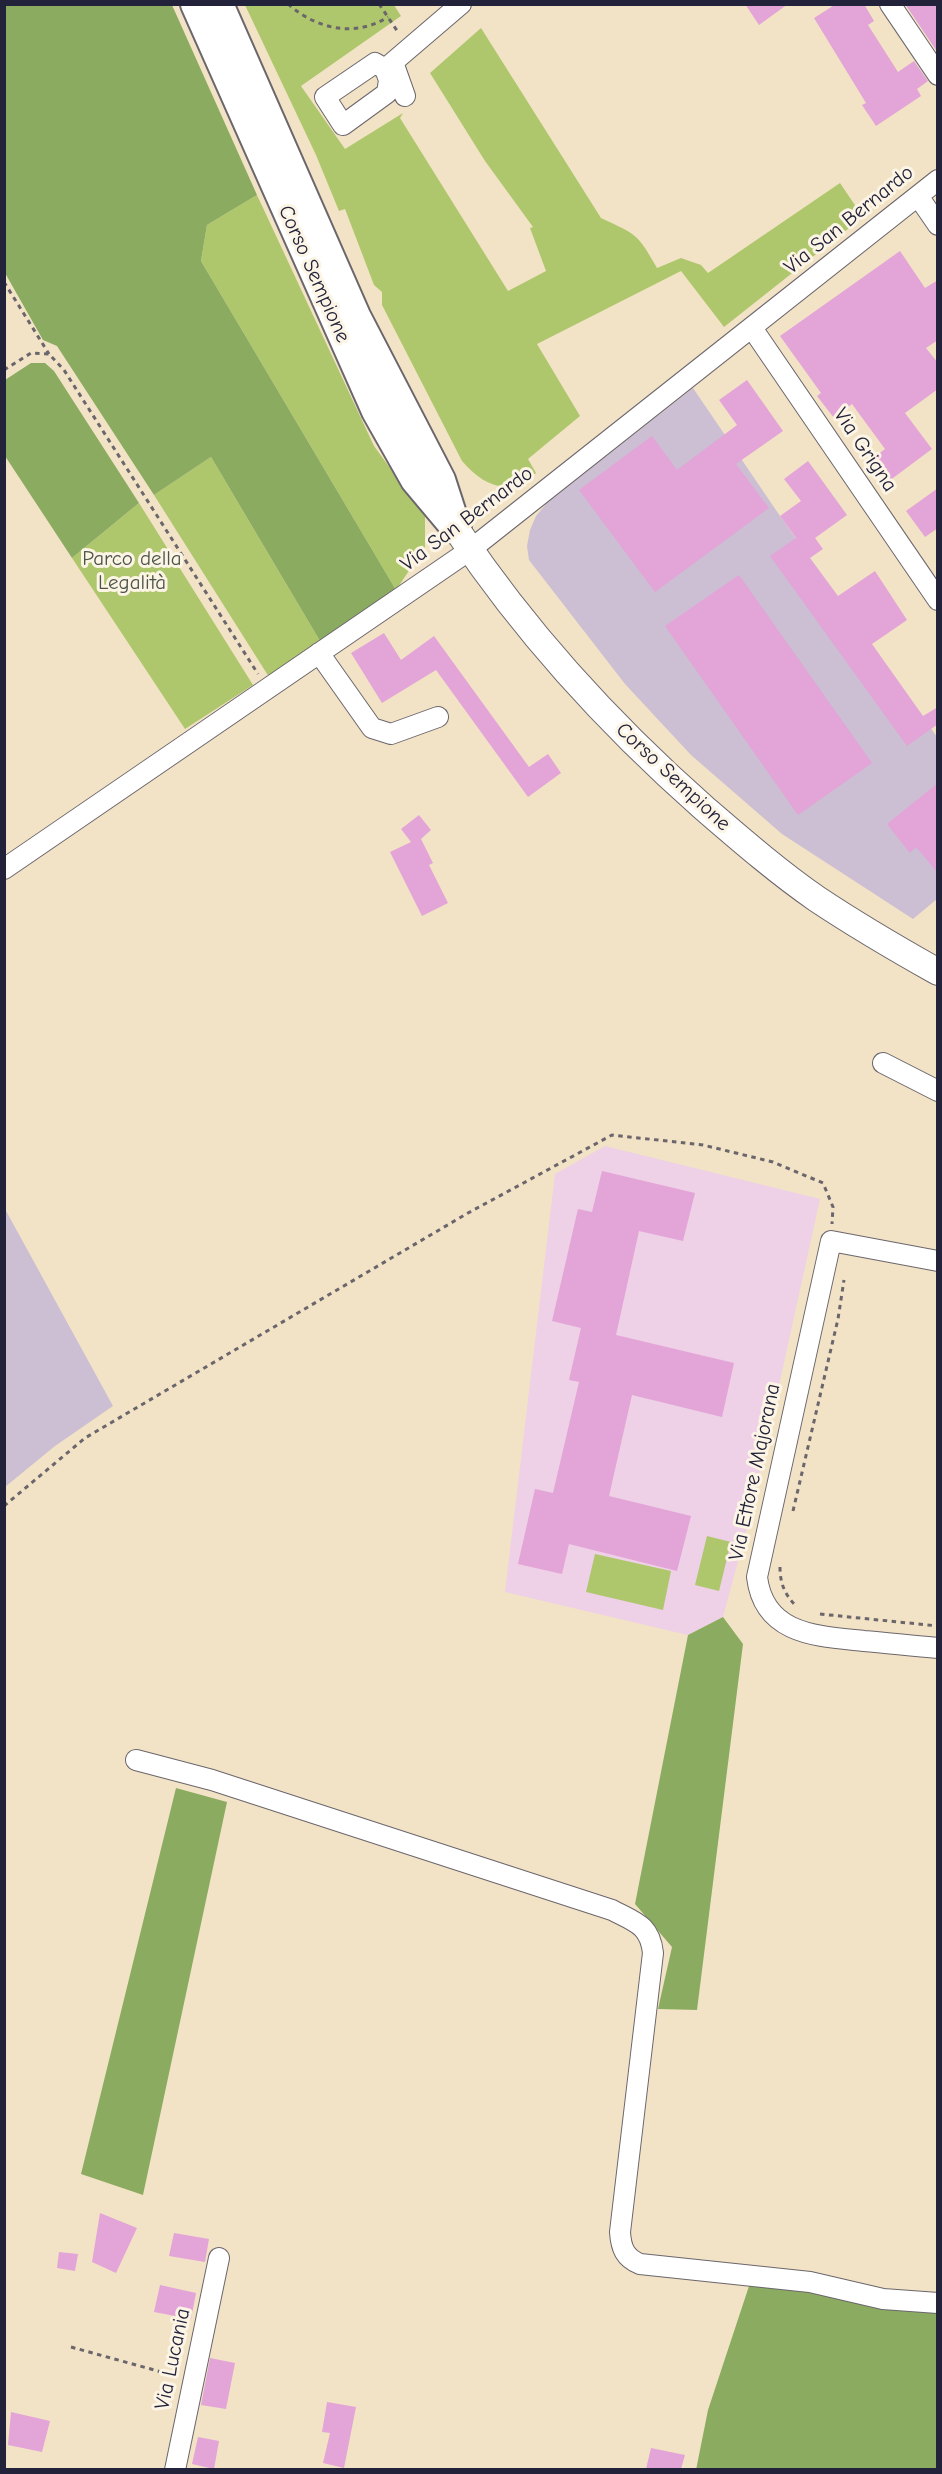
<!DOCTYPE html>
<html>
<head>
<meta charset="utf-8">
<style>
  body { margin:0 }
  #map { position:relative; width:942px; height:2474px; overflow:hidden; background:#f2e3c6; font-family:"Comic Neue",sans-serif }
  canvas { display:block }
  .frame { position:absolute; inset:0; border:6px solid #22223b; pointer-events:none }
</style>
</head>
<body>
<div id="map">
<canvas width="942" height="2474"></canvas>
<div class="frame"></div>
</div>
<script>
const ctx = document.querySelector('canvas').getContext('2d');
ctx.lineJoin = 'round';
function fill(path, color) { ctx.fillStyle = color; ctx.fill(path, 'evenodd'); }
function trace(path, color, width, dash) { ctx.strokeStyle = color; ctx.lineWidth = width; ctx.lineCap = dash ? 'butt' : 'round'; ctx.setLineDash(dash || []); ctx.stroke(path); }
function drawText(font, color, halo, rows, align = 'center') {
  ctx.font = font + ' "Comic Neue",sans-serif'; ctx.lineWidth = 6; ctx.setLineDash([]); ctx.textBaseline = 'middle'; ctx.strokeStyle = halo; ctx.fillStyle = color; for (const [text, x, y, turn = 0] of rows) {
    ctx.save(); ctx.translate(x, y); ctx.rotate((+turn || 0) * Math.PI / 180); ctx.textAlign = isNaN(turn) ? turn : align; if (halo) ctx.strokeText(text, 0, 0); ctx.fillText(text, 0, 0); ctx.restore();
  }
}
const built = new Path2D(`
  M 605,1146 L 820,1199 L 750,1517 L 723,1617 L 688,1635 L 505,1592 L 555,1174 Z`);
const industrial = new Path2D(`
  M 693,388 L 780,516 L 937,737 L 937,899 L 913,919 L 782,834 L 691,755 L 625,684 L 529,560 L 527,546 L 530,530 L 536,516 L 546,504 Z
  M 5,1209 L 113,1406 L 55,1446 L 5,1487 Z`);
const green = new Path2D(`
  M 245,5 L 394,5 L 401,16 L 301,86 L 345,149 L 403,113 L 400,118 L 508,291 L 546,271 L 530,228 L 533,227 L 485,161 L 430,73 L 481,28 L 601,218 C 637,235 637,233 657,268 L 681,258 L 701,265 L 708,273 L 840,183 L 863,217 L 724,327 L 681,271 L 537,344 L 580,416 L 528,459 L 536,473 C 507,497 484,486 462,461 L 382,305 L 382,292 L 374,285 L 345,209 L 339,211 L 316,155 Z
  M 257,195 L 374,446 L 425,516 L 425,547 L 396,590 L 201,261 L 207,225 Z
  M 211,457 L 320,641 L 269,677 L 154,495 Z
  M 139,503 L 253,685 L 185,729 L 72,558 Z
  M 707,1536 L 731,1542 L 719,1591 L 695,1585 Z
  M 595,1554 L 671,1571 L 663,1610 L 586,1592 Z`);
const forest = new Path2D(`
  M 4,5 L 172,5 L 257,195 L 207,225 L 201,261 L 396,590 L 320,641 L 211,457 L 154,495 L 57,346 L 43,340 L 5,273 Z
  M 31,363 L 45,363 L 54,371 L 139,503 L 72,558 L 5,456 L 5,380 Z
  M 723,1617 L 743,1644 L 697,2010 L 658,2009 L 672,1947 L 635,1904 L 688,1635 Z
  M 176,1788 L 227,1802 L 143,2195 L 81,2174 Z
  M 752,2277 L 937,2309 L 937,2469 L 696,2470 L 708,2410 Z`);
const building = new Path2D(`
  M 745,4 L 788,4 L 759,25 Z
  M 836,4 L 864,4 L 874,21 L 868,25 L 898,72 L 914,61 L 928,81 L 917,89 L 921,96 L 876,126 L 862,105 L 866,103 L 814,18 Z
  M 905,4 L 938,4 L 938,53 Z
  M 900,251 L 925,288 L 938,280 L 938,340 L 926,348 L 938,363 L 938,389 L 905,413 L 932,449 L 889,481 L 872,459 L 885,449 L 852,404 L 834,418 L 817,396 L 821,393 L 780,336 Z
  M 747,380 L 783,431 L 736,464 L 769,508 L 655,592 L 579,490 L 652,436 L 677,470 L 737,425 L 719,400 Z
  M 808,461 L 847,515 L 815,538 L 823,549 L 810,558 L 838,596 L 875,571 L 907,620 L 872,644 L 923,716 L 938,707 L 938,724 L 907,746 L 770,556 L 796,538 L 780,516 L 801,501 L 784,479 Z
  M 938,488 L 938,528 L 925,537 L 906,511 Z
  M 739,575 L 872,763 L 798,815 L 665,626 Z
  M 384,633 L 401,660 L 434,636 L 529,767 L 548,754 L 561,773 L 528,797 L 436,670 L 382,703 L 351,653 Z
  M 938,783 L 938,873 L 916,847 L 910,853 L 887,824 Z
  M 419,815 L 431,830 L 421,839 L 433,863 L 429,865 L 448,903 L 422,916 L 390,852 L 411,842 L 401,829 Z
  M 602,1171 L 695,1193 L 683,1241 L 639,1231 L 616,1335 L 734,1363 L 722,1417 L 632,1395 L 609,1496 L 691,1516 L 677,1571 L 569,1544 L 562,1574 L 518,1564 L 535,1489 L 553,1493 L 579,1382 L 569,1380 L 581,1328 L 552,1321 L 578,1209 L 592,1212 Z
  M 100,2213 L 137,2228 L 116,2273 L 92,2262 Z
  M 174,2233 L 209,2239 L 205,2262 L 169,2256 Z
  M 59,2252 L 78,2254 L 75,2271 L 57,2268 Z
  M 160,2285 L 196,2293 L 191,2319 L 154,2312 Z
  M 210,2358 L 235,2363 L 226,2409 L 201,2405 Z
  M 327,2402 L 356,2407 L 344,2468 L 323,2463 L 330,2433 L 322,2432 Z
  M 11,2412 L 50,2421 L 42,2452 L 8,2445 Z
  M 198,2437 L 219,2441 L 214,2469 L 192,2464 Z
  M 651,2448 L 685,2455 L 681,2469 L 646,2469 Z`);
const path = new Path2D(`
  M 288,4 C 316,29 355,38 388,17
  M 379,4 L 398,32
  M 4,282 L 49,354
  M 4,370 L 31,353 L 49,354 L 64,370 L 258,674
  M 4,1506 L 85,1438 L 468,1213 L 612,1135 L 703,1145 L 773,1162 L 823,1183 L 833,1207 L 832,1224
  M 793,1511 L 838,1319 L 844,1280
  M 780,1567 C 780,1584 785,1595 797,1607
  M 820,1614 L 938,1626
  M 71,2347 L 176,2376`);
const minor = new Path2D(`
  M 890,4 L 938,75
  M 375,63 L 385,69 L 389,80 L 387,93 L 343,125 L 325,97 Z
  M 394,65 L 405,96
  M 385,69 L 461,4
  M 918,196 L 938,225
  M 752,328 L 938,600
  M 319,653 L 372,728 L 391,734 L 438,717
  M 4,869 L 470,550 L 938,180
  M 883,1063 L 938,1091
  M 938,1261 L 831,1241 L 757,1577 C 764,1635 817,1636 864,1641 C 888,1643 913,1646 938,1648
  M 136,1760 L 212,1780 L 612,1910 C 635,1922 650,1925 653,1953 L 620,2232 C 621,2248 625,2258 640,2264 L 810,2282 L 883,2299 L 938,2303
  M 175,2470 L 219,2258`);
const major = new Path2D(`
  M 457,530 C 527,635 610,725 704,808 C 740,839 778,872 817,899 C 856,925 897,949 938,972`);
const highway = new Path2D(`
  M 195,4 L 376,411 L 415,480 L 457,530
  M 219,4 L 356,316 L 441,480 L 453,517`);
const streetNames = [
  ["Via San Bernardo",849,220,-39],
  ["Corso Sempione",314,274,66],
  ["Via Grigna",865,450,56],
  ["Via San Bernardo",467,519,-37],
  ["Corso Sempione",673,777,43],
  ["Via Ettore Majorana",755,1472,-78],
  ["Via Lucania",173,2359,-78]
];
const parkNames = [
  ["Parco della",132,559],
  ["Legalità",132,583]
];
fill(built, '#eed0e7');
fill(industrial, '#ccbed3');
fill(green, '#afc76c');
fill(forest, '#8bac60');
fill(building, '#e3a4d7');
trace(minor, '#6b666c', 22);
trace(major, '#6b666c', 28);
trace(highway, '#6b666c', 32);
trace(path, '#6b666c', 3, [4.5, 4.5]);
trace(minor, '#fff', 20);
trace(major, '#fff', 26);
trace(highway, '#fff', 28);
drawText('21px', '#22223b', '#fcf5e5', streetNames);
drawText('21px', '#4c544a', '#fcf5e5', parkNames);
</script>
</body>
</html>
